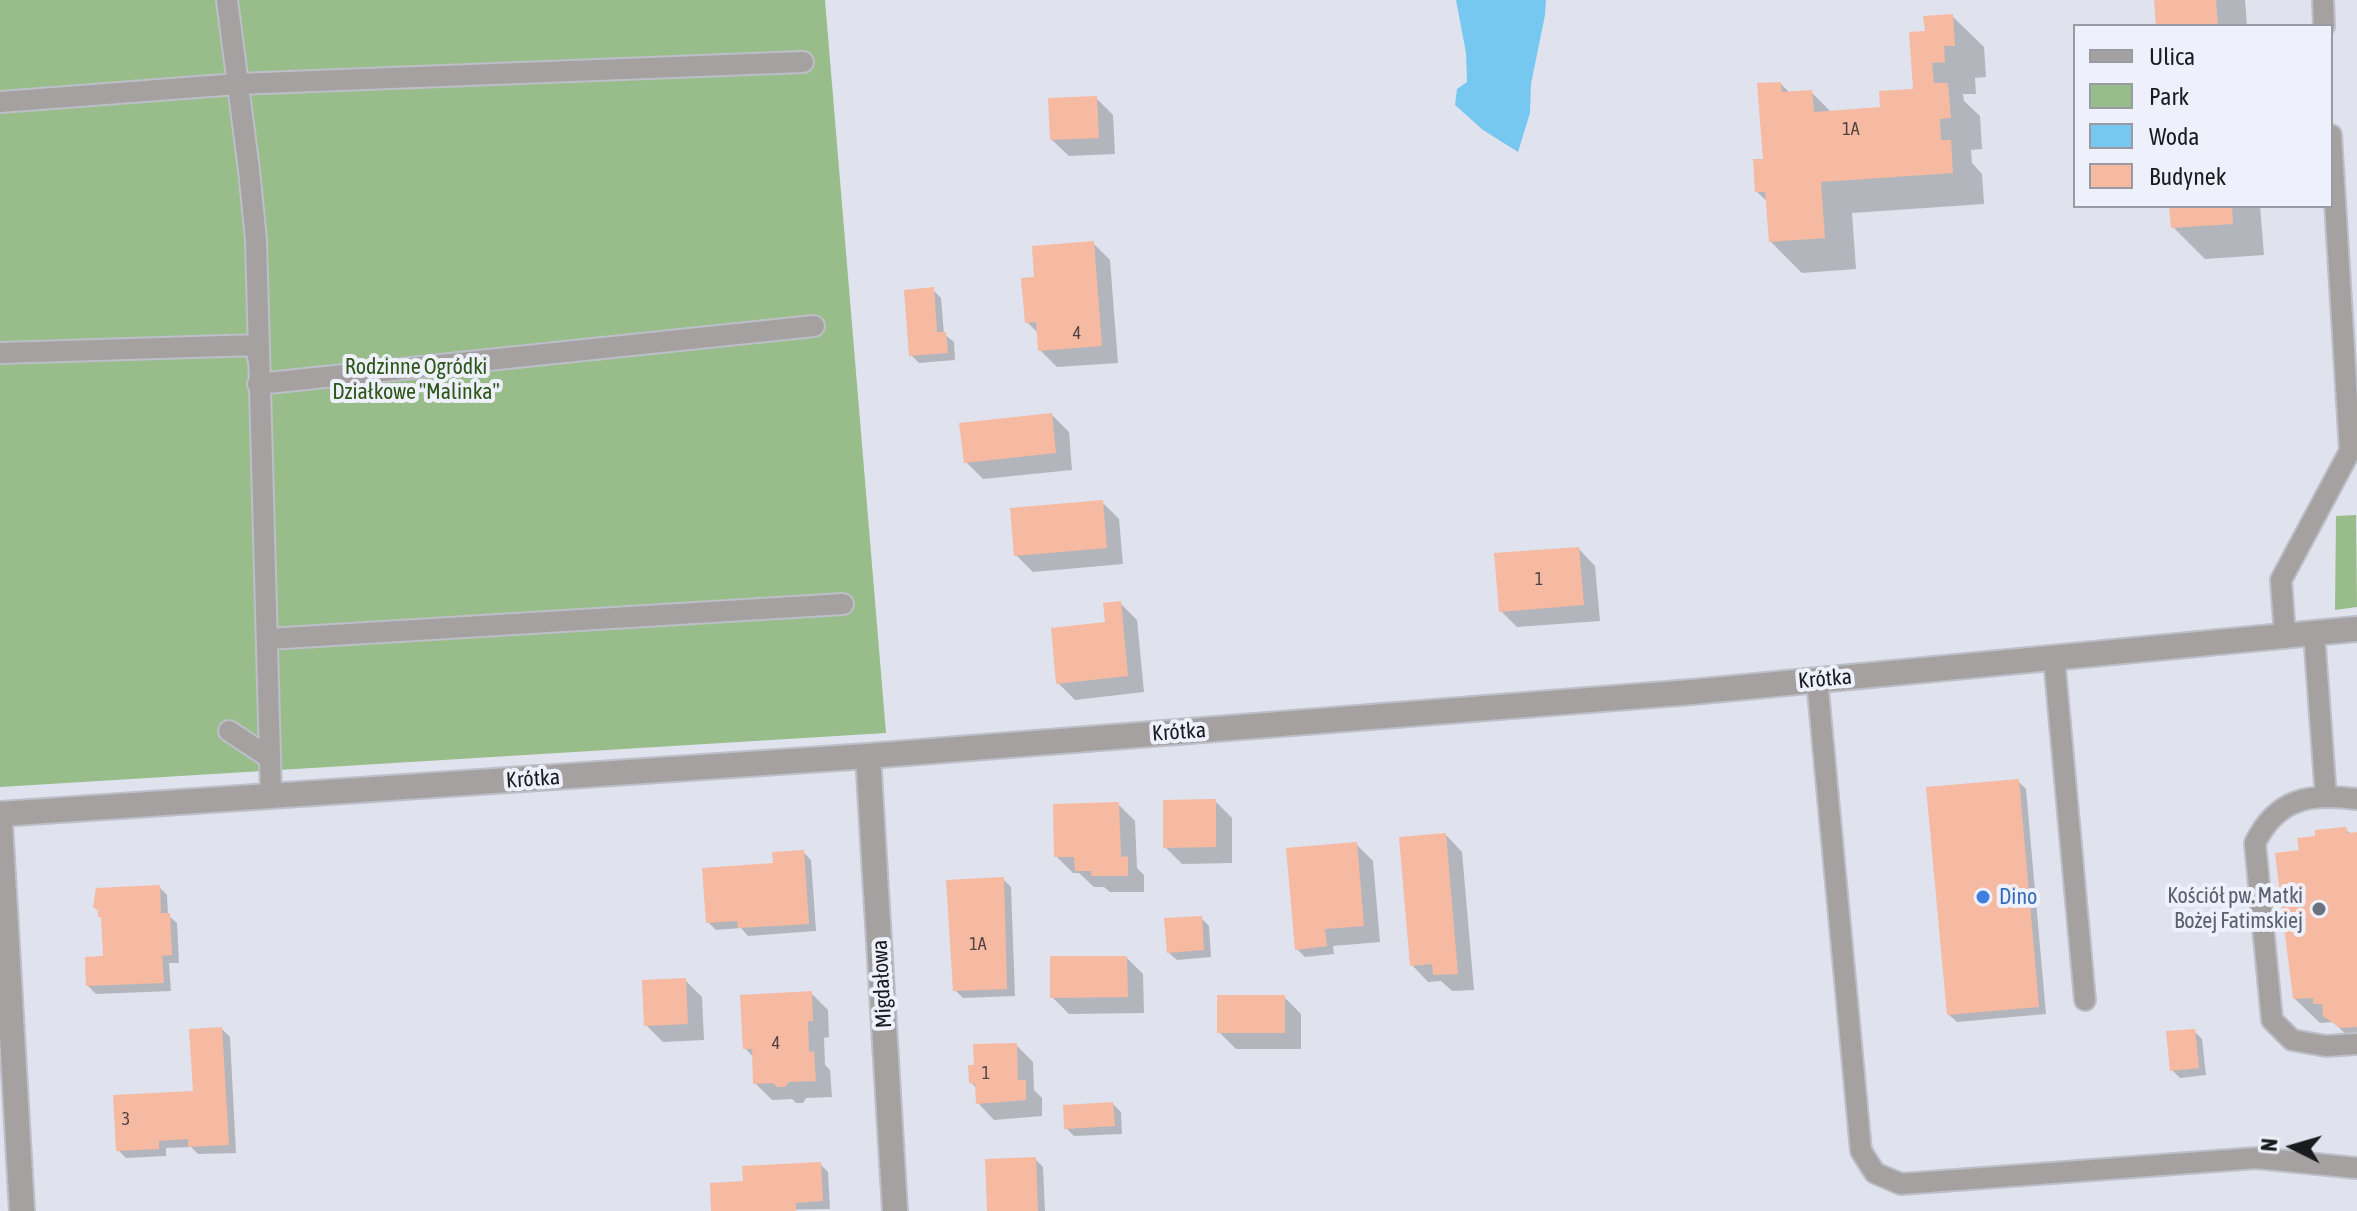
<!DOCTYPE html>
<html>
<head>
<meta charset="utf-8">
<style>
  body { margin:0 }
  #map { position:relative; width:2357px; height:1211px; overflow:hidden; background:#e0e3ed; font-family:"Asap Condensed",sans-serif }
  canvas { display:block }
  .legend { position:absolute; left:2073px; top:24px; width:260px; height:184px; box-sizing:border-box; background:#eef0fb; border:2px solid #999ba3; margin:0; padding:10px 14px; list-style:none; font-size:24px; color:#1a1b1f }
  .legend li { display:flex; align-items:center; gap:16px; height:40px }
  .legend b { width:40px; border:2px solid #999ba3 }
  .north { position:absolute; left:2253px; top:1107px; width:80px; height:80px; -webkit-text-stroke:6px #eef0fb; paint-order:stroke; rotate:275deg; font-size:22px; font-weight:700; line-height:32px; text-align:center; color:#1a1b1f }
  .north::after { content:''; display:block; margin:auto; width:28px; height:36px; background:#1a1b1f; clip-path:polygon(50% 0,100% 100%,50% 72%,0 100%) }
</style>
</head>
<body>
<div id="map">
<canvas width="2357" height="1211"></canvas>
<ul class="legend">
<li><b style="height:10px;background:#a6a1a1"></b>Ulica</li>
<li><b style="height:22px;background:#99bc8b"></b>Park</li>
<li><b style="height:22px;background:#77c8f1"></b>Woda</li>
<li><b style="height:22px;background:#f6b9a1"></b>Budynek</li>
</ul>
<div class="north">N</div>
</div>
<script>
const ctx = document.querySelector('canvas').getContext('2d');
ctx.lineJoin = 'round';
function fill(path, color) { ctx.fillStyle = color; ctx.fill(path, 'evenodd'); }
function trace(path, color, width, dash) { ctx.strokeStyle = color; ctx.lineWidth = width; ctx.lineCap = dash ? 'butt' : 'round'; ctx.setLineDash(dash || []); ctx.stroke(path); }
function drawText(font, color, halo, rows, align = 'center') {
  ctx.font = font + ' "Asap Condensed",sans-serif'; ctx.lineWidth = 8; ctx.setLineDash([]); ctx.textBaseline = 'middle'; ctx.strokeStyle = halo; ctx.fillStyle = color; for (const [text, x, y, turn = 0] of rows) {
    ctx.save(); ctx.translate(x, y); ctx.rotate((+turn || 0) * Math.PI / 180); ctx.textAlign = isNaN(turn) ? turn : align; if (halo) ctx.strokeText(text, 0, 0); ctx.fillText(text, 0, 0); ctx.restore();
  }
}
const green = new Path2D(`
  M 0,0 L 825,0 L 886,733 L 0,787 Z
  M 2356,515 L 2357,607 L 2335,610 L 2336,516 Z`);
const water = new Path2D(`
  M 1456,0 L 1546,0 L 1545,15 L 1531,84 L 1530,113 L 1518,152 L 1483,130 L 1455,105 L 1457,89 L 1467,82 L 1466,53 Z`);
const shadow = new Path2D(`
  M 2156,0 L 2245,0 L 2247,26 L 2158,26 Z
  M 1952,16 L 1984,47 L 1986,77 L 1975,78 L 1976,94 L 1963,94 L 1964,101 L 1980,116 L 1982,149 L 1971,150 L 1972,163 L 1982,174 L 1984,204 L 1852,213 L 1856,269 L 1802,273 L 1770,241 L 1768,202 L 1757,192 L 1781,84 L 1791,94 L 1811,92 L 1832,113 L 1882,109 L 1915,91 L 1927,33 Z
  M 1096,98 L 1113,115 L 1115,154 L 1069,156 L 1052,140 Z
  M 2171,206 L 2260,206 L 2264,255 L 2205,259 L 2173,227 Z
  M 1093,243 L 1110,260 L 1118,363 L 1057,367 L 1040,350 L 1039,334 L 1027,322 L 1036,279 Z
  M 933,290 L 941,298 L 944,334 L 954,342 L 955,360 L 919,363 L 911,355 Z
  M 1052,415 L 1069,432 L 1072,470 L 983,479 L 966,462 Z
  M 1102,502 L 1119,519 L 1123,564 L 1033,572 L 1016,555 Z
  M 1579,549 L 1595,566 L 1600,621 L 1517,627 L 1501,611 Z
  M 1120,603 L 1137,620 L 1144,692 L 1075,700 L 1058,683 L 1107,624 Z
  M 2018,781 L 2026,789 L 2046,1014 L 1957,1022 L 1948,1014 Z
  M 1215,801 L 1232,818 L 1232,863 L 1182,864 L 1165,847 Z
  M 1118,804 L 1135,821 L 1137,868 L 1144,875 L 1144,892 L 1110,892 L 1104,887 L 1094,887 L 1079,873 L 1073,873 L 1056,856 Z
  M 2345,829 L 2351,834 L 2357,834 L 2357,1045 L 2333,1022 L 2320,1023 L 2295,999 L 2301,852 L 2317,837 Z
  M 1446,835 L 1462,852 L 1474,990 L 1452,991 L 1441,981 L 1428,982 L 1412,965 Z
  M 1356,844 L 1373,861 L 1380,942 L 1333,946 L 1334,954 L 1305,957 L 1297,949 Z
  M 803,852 L 811,860 L 816,931 L 748,936 L 741,928 L 716,930 L 708,922 L 776,865 Z
  M 1003,879 L 1011,887 L 1015,996 L 963,998 L 955,990 Z
  M 159,887 L 167,895 L 168,915 L 177,923 L 179,963 L 169,963 L 171,991 L 96,994 L 88,986 L 105,958 L 103,920 L 100,916 Z
  M 1201,918 L 1209,926 L 1211,957 L 1177,960 L 1168,952 Z
  M 1127,958 L 1143,974 L 1144,1013 L 1069,1014 L 1052,997 Z
  M 685,980 L 702,997 L 704,1040 L 663,1042 L 646,1025 Z
  M 811,993 L 828,1010 L 829,1037 L 824,1038 L 825,1065 L 830,1070 L 832,1097 L 806,1098 L 803,1103 L 796,1103 L 792,1099 L 772,1100 L 755,1083 L 754,1058 L 745,1048 Z
  M 1284,997 L 1301,1014 L 1301,1049 L 1236,1049 L 1219,1032 Z
  M 222,1029 L 230,1037 L 236,1153 L 198,1154 L 191,1147 L 166,1148 L 166,1156 L 126,1158 L 118,1150 L 195,1093 Z
  M 2194,1031 L 2202,1039 L 2206,1075 L 2180,1078 L 2172,1070 Z
  M 1016,1045 L 1033,1062 L 1034,1090 L 1042,1098 L 1042,1116 L 994,1120 L 978,1103 L 977,1089 L 971,1082 Z
  M 1113,1104 L 1121,1112 L 1122,1134 L 1074,1136 L 1066,1128 Z
  M 1035,1159 L 1043,1167 L 1045,1211 L 989,1211 Z
  M 820,1164 L 828,1172 L 830,1209 L 713,1211 L 745,1183 Z`);
const building = new Path2D(`
  M 2154,0 L 2216,0 L 2218,26 L 2156,26 Z
  M 1953,14 L 1955,46 L 1944,46 L 1945,62 L 1932,63 L 1934,83 L 1948,83 L 1951,118 L 1940,119 L 1941,140 L 1951,140 L 1953,173 L 1821,182 L 1825,238 L 1769,242 L 1765,192 L 1755,192 L 1753,159 L 1763,159 L 1757,83 L 1781,82 L 1782,92 L 1812,90 L 1814,112 L 1880,107 L 1879,91 L 1913,89 L 1909,32 L 1925,31 L 1923,16 Z
  M 1097,96 L 1099,138 L 1050,140 L 1048,98 Z
  M 2169,206 L 2232,206 L 2233,224 L 2171,228 Z
  M 1094,241 L 1102,346 L 1038,351 L 1036,322 L 1025,323 L 1021,278 L 1034,277 L 1032,246 Z
  M 934,287 L 937,332 L 946,332 L 948,353 L 909,356 L 904,290 Z
  M 1052,413 L 1056,453 L 964,463 L 959,423 Z
  M 1103,500 L 1107,548 L 1014,556 L 1010,508 Z
  M 1579,547 L 1584,605 L 1499,612 L 1494,553 Z
  M 1121,601 L 1128,676 L 1056,684 L 1051,628 L 1105,622 L 1103,603 Z
  M 2019,779 L 2039,1007 L 1947,1015 L 1926,787 Z
  M 1216,799 L 1216,847 L 1163,848 L 1163,800 Z
  M 1119,802 L 1121,857 L 1128,856 L 1128,876 L 1091,876 L 1091,871 L 1075,871 L 1074,857 L 1054,857 L 1053,804 Z
  M 2346,827 L 2348,833 L 2357,832 L 2357,1027 L 2340,1028 L 2323,1016 L 2322,1004 L 2313,1004 L 2313,998 L 2293,999 L 2275,853 L 2299,850 L 2297,838 L 2315,836 L 2315,830 Z
  M 1446,833 L 1458,974 L 1433,975 L 1432,964 L 1410,966 L 1399,837 Z
  M 1357,842 L 1364,926 L 1325,929 L 1327,946 L 1295,950 L 1286,848 Z
  M 804,850 L 809,924 L 738,928 L 737,921 L 706,923 L 702,868 L 773,863 L 772,852 Z
  M 1004,877 L 1007,989 L 953,991 L 946,880 Z
  M 160,885 L 161,913 L 170,913 L 172,955 L 162,956 L 164,983 L 86,986 L 85,957 L 103,956 L 101,917 L 98,917 L 98,911 L 93,907 L 96,888 Z
  M 1202,916 L 1204,950 L 1167,953 L 1164,918 Z
  M 1050,956 L 1127,956 L 1128,997 L 1050,998 Z
  M 686,978 L 688,1024 L 644,1026 L 642,980 Z
  M 812,991 L 813,1021 L 808,1021 L 809,1052 L 814,1051 L 816,1081 L 789,1082 L 785,1087 L 777,1087 L 773,1083 L 753,1084 L 752,1049 L 743,1049 L 740,995 Z
  M 1217,995 L 1285,995 L 1285,1033 L 1217,1033 Z
  M 222,1027 L 229,1145 L 188,1147 L 188,1139 L 159,1141 L 159,1149 L 116,1151 L 113,1095 L 193,1091 L 189,1029 Z
  M 2195,1029 L 2199,1068 L 2170,1071 L 2166,1031 Z
  M 1017,1043 L 1018,1080 L 1026,1080 L 1026,1100 L 976,1104 L 975,1084 L 969,1083 L 968,1065 L 974,1065 L 973,1044 Z
  M 1113,1102 L 1115,1126 L 1064,1129 L 1063,1105 Z
  M 1036,1157 L 1038,1211 L 987,1211 L 985,1159 Z
  M 821,1162 L 823,1201 L 796,1203 L 796,1211 L 711,1211 L 710,1183 L 743,1181 L 742,1166 Z`);
const lane = new Path2D(`
  M 227,0 L 249,170 L 256,240 L 270,758
  M 2323,0 L 2324,26
  M 0,102 L 237,84 L 803,62
  M 0,353 L 257,345 L 258,358
  M 258,384 L 814,326
  M 2314,633 L 2326,797
  M 2285,636 L 2281,580 L 2350,451 L 2331,135
  M 268,639 L 843,604
  M 2054,658 L 2085,1000
  M 1817,680 L 1861,1151 L 1875,1173 L 1901,1184 L 2257,1158 L 2357,1168
  M 229,731 L 270,758 L 271,797
  M 2357,799 C 2310,793 2277,798 2255,843 L 2272,1020 L 2292,1040 L 2326,1046 L 2357,1044`);
const street = new Path2D(`
  M 868,756 L 895,1211
  M 0,814 L 868,756 L 1692,692 L 2357,629
  M 0,823 L 22,1211`);
const markers = [
  [1983,897,8,"#3f7fe0"],
  [2319,909,8,"#6b7280"]
];
const numberNames = [
  ["1A",1851,129],
  ["4",1077,333],
  ["1",1539,579],
  ["1A",978,944],
  ["4",776,1043],
  ["1",986,1073],
  ["3",126,1119]
];
const parkNames = [
  ["Rodzinne Ogródki",416,367],
  ["Działkowe \"Malinka\"",416,392]
];
const streetNames = [
  ["Krótka",1825,679,-5],
  ["Krótka",1179,732,-4],
  ["Krótka",533,779,-4],
  ["Migdałowa",882,984,-93]
];
const worshipNames = [
  ["Kościół pw. Matki",2303,896],
  ["Bożej Fatimskiej",2303,921]
];
const shopNames = [
  ["Dino",1999,897]
];
fill(green, '#99bc8b');
fill(water, '#77c8f1');
fill(shadow, '#0003');
fill(building, '#f6b9a1');
trace(lane, '#bcbfc8', 24);
trace(street, '#bcbfc8', 28);
trace(lane, '#a6a1a1', 20);
trace(street, '#a6a1a1', 24);
for (const [x, y, r, color] of markers) { const dot = new Path2D(); dot.arc(x, y, r, 0, 2 * Math.PI); ctx.fillStyle = color; ctx.fill(dot); trace(dot, '#eef0fb', 3); }
drawText('18px', '#514240', null, numberNames);
drawText('22px', '#2e5719', '#eef0fb', parkNames);
drawText('22px', '#1a1b1f', '#eef0fb', streetNames);
drawText('22px', '#5b616d', '#eef0fb', worshipNames, 'right');
drawText('22px', '#366cbe', '#eef0fb', shopNames, 'left');
</script>
</body>
</html>
